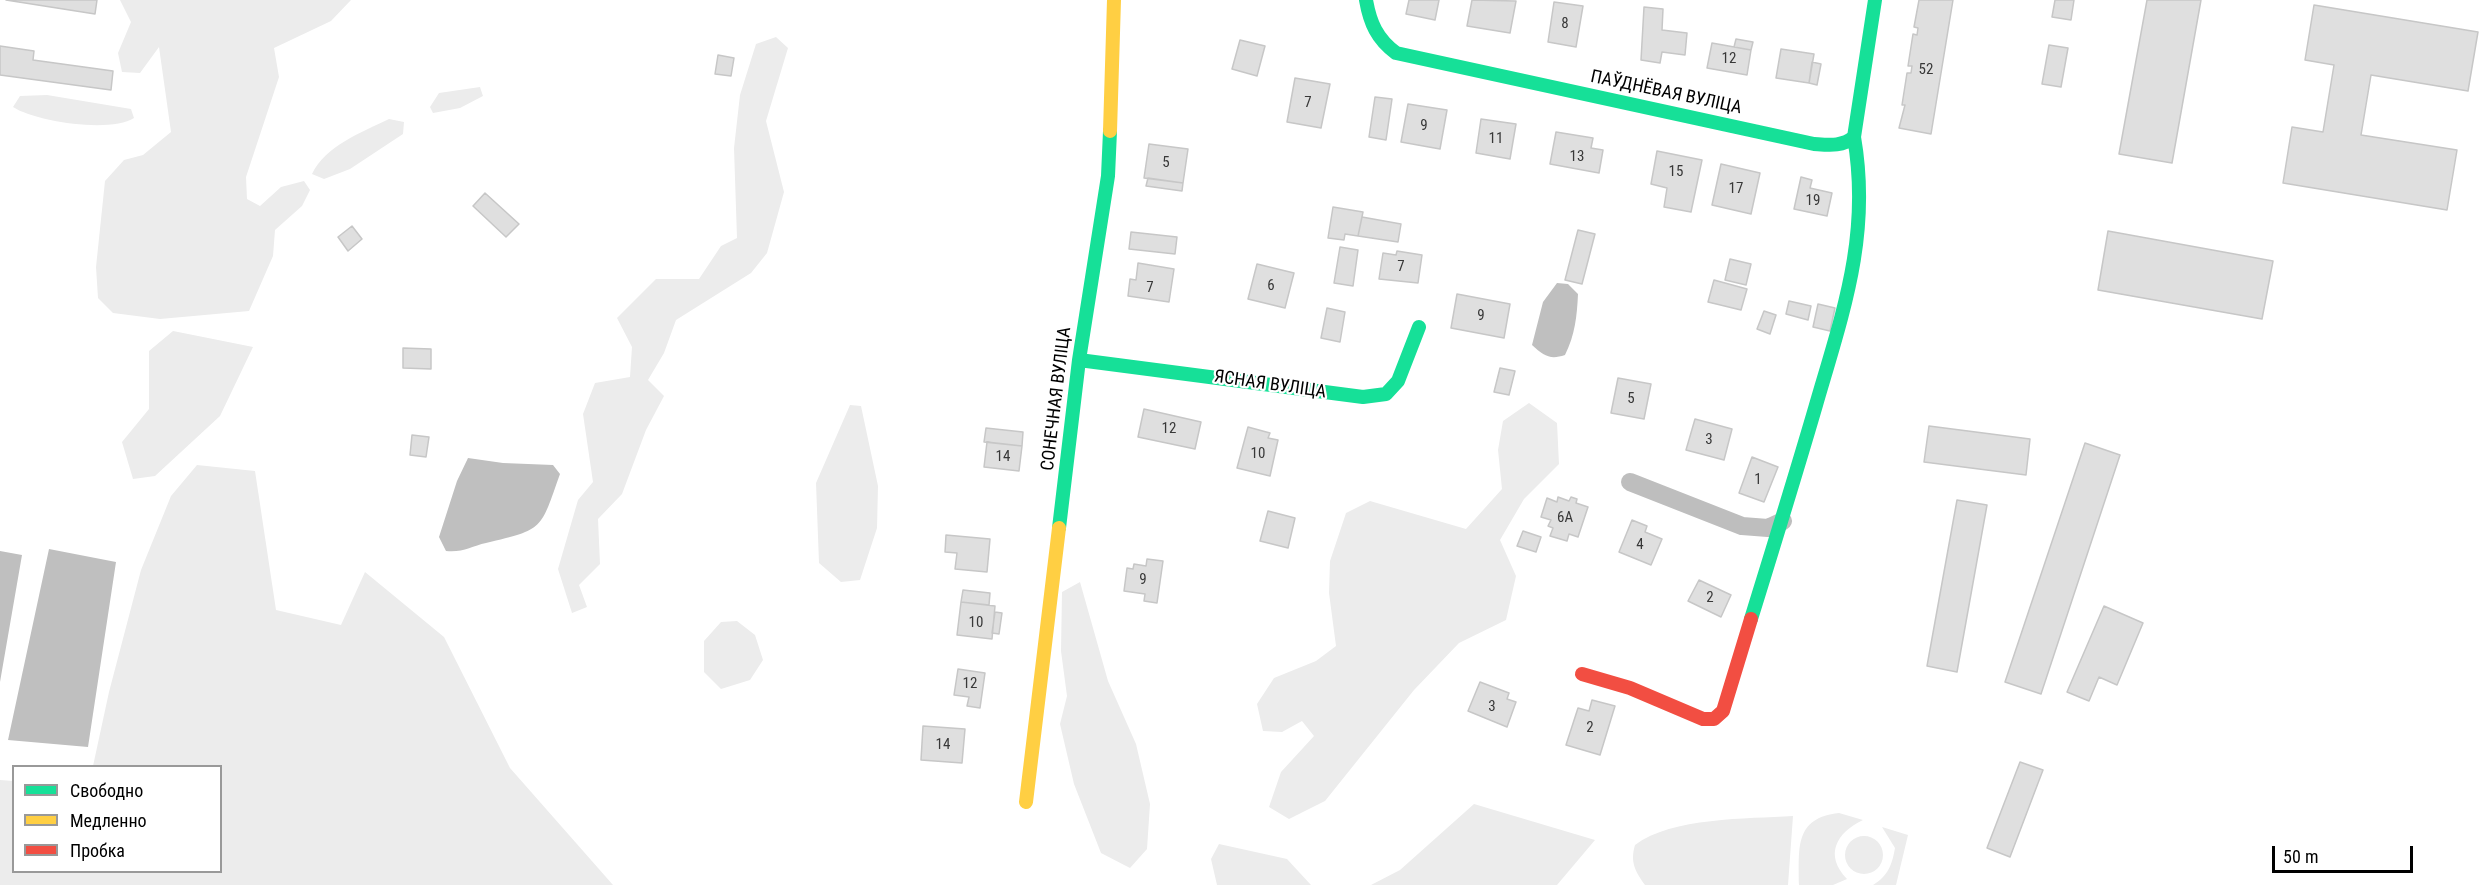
<!DOCTYPE html>
<html>
<head>
<meta charset="utf-8">
<style>
  body { margin:0 }
  #map { position:relative; width:2479px; height:885px; overflow:hidden; background:#fff; font-family:"Roboto Condensed",sans-serif }
  canvas { display:block }
  .legend { position:absolute; left:12px; top:765px; width:210px; height:108px; box-sizing:border-box; background:#fff; border:2px solid #999; margin:0; padding:8px 10px; list-style:none; font-size:18px; color:#000 }
  .legend li { display:flex; align-items:center; gap:12px; height:30px }
  .legend b { width:30px; border:2px solid #999 }
  .scale { position:absolute; left:2272px; top:846px; width:141px; height:27px; box-sizing:border-box; border:3px solid #000; border-top:0; padding-left:8px; font-size:18px; line-height:21px; white-space:nowrap; color:#000; -webkit-text-stroke:4px #fff; paint-order:stroke }
</style>
</head>
<body>
<div id="map">
<canvas width="2479" height="885"></canvas>
<ul class="legend">
<li><b style="height:8px;background:#16e098"></b>Свободно</li>
<li><b style="height:8px;background:#ffcf43"></b>Медленно</li>
<li><b style="height:8px;background:#f24e42"></b>Пробка</li>
</ul>
<div class="scale">50 m</div>
</div>
<script>
const ctx = document.querySelector('canvas').getContext('2d');
ctx.lineJoin = 'round';
function fill(path, color) { ctx.fillStyle = color; ctx.fill(path, 'evenodd'); }
function trace(path, color, width, dash) { ctx.strokeStyle = color; ctx.lineWidth = width; ctx.lineCap = dash ? 'butt' : 'round'; ctx.setLineDash(dash || []); ctx.stroke(path); }
function drawText(font, color, halo, rows, align = 'center') {
  ctx.font = font + ' "Roboto Condensed",sans-serif'; ctx.lineWidth = 4.5; ctx.setLineDash([]); ctx.textBaseline = 'middle'; ctx.strokeStyle = halo; ctx.fillStyle = color; for (const [text, x, y, turn = 0] of rows) {
    ctx.save(); ctx.translate(x, y); ctx.rotate((+turn || 0) * Math.PI / 180); ctx.textAlign = isNaN(turn) ? turn : align; if (halo) ctx.strokeText(text, 0, 0); ctx.fillText(text, 0, 0); ctx.restore();
  }
}
const green = new Path2D(`
  M 120,0 L 351,0 L 331,21 L 274,48 L 279,77 L 246,177 L 247,199 L 260,206 L 281,187 L 304,181 L 310,190 L 302,206 L 275,230 L 273,256 L 249,311 L 160,319 L 113,313 L 98,298 L 96,267 L 105,181 L 124,160 L 143,155 L 171,132 L 159,47 L 140,73 L 122,72 L 118,53 L 131,22 Z
  M 776,37 L 788,48 L 766,121 L 784,192 L 767,253 L 751,273 L 676,320 L 664,353 L 648,380 L 664,396 L 646,430 L 622,494 L 598,519 L 600,564 L 579,585 L 587,607 L 572,613 L 558,569 L 578,500 L 593,482 L 583,414 L 595,383 L 630,377 L 632,347 L 617,318 L 656,279 L 699,279 L 721,246 L 737,238 L 734,148 L 740,95 L 756,44 Z
  M 480,87 L 483,96 L 460,108 L 433,113 L 430,107 L 439,93 Z
  M 47,95 L 131,109 L 134,118 C 111,133 36,122 13,107 L 20,96 Z
  M 389,119 L 404,122 L 403,134 L 350,169 L 324,179 L 312,174 C 325,146 362,132 389,119 Z
  M 173,331 L 253,347 L 220,416 L 155,476 L 133,479 L 122,442 L 149,409 L 149,351 Z
  M 1529,403 L 1557,423 L 1559,464 L 1524,499 L 1500,540 L 1516,576 L 1506,620 L 1459,643 L 1414,690 L 1325,801 L 1289,819 L 1269,807 L 1281,772 L 1314,736 L 1302,721 L 1282,732 L 1263,731 L 1257,704 L 1274,678 L 1316,661 L 1336,646 L 1329,593 L 1330,561 L 1346,513 L 1370,501 L 1466,529 L 1502,489 L 1498,450 L 1503,421 Z
  M 850,405 L 861,406 L 878,486 L 877,528 L 860,580 L 841,582 L 819,563 L 816,483 Z
  M 197,465 L 255,471 L 276,610 L 341,625 L 365,572 L 444,637 L 510,768 L 613,885 L 0,885 L 0,780 L 13,781 L 14,872 L 220,872 L 220,766 L 93,766 L 109,692 L 141,570 L 171,496 Z
  M 1080,582 L 1108,681 L 1136,744 L 1150,804 L 1147,849 L 1130,868 L 1101,853 L 1074,784 L 1060,724 L 1067,696 L 1061,651 L 1062,592 Z
  M 737,621 L 755,635 L 763,660 L 750,680 L 721,689 L 704,672 L 704,641 L 721,622 Z
  M 1474,804 L 1595,840 L 1557,885 L 1371,885 L 1400,870 Z
  M 1839,813 L 1863,820 C 1836,833 1824,855 1847,879 L 1833,885 L 1799,885 C 1799,848 1794,818 1839,813 Z
  M 1793,816 L 1788,885 L 1645,885 C 1635,871 1630,862 1635,845 C 1672,817 1747,819 1793,816 Z
  M 1882,827 L 1908,835 L 1896,885 L 1873,885 C 1888,876 1892,865 1895,848 Z
  M1845 855a19 19 0 1 1 38 0a19 19 0 1 1-38 0Z
  M 1219,844 L 1287,859 L 1311,885 L 1217,885 L 1211,859 Z`);
const water = new Path2D(`
  M 1557,283 L 1568,284 L 1578,294 C 1577,316 1575,335 1565,355 C 1550,360 1544,356 1532,345 L 1543,302 Z
  M 468,458 L 503,463 L 553,465 L 560,474 C 540,530 545,529 486,543 C 472,546 462,553 446,551 L 439,537 L 457,481 Z
  M 49,549 L 116,562 L 88,747 L 8,740 Z
  M 0,551 L 22,555 L 0,682 Z`);
const building = new Path2D(`
  M 6,0 L 97,0 L 95,14 Z
  M 1409,0 L 1439,0 L 1435,20 L 1406,14 Z
  M 1472,0 L 1516,1 L 1510,33 L 1467,26 Z
  M 1919,0 L 1953,0 L 1931,134 L 1899,128 L 1905,105 L 1902,105 L 1907,73 L 1911,73 L 1912,66 L 1908,66 L 1913,34 L 1917,35 L 1918,28 L 1914,27 Z
  M 2055,0 L 2074,0 L 2071,20 L 2052,17 Z
  M 2147,0 L 2201,0 L 2172,163 L 2119,154 Z
  M 1554,2 L 1583,6 L 1576,47 L 1548,42 Z
  M 2314,5 L 2478,32 L 2468,91 L 2371,75 L 2361,135 L 2457,150 L 2447,210 L 2283,183 L 2292,127 L 2323,132 L 2334,65 L 2305,60 Z
  M 1644,7 L 1663,9 L 1662,30 L 1687,33 L 1685,55 L 1662,52 L 1660,63 L 1641,60 Z
  M 1736,39 L 1753,42 L 1751,50 L 1734,47 Z
  M 1240,40 L 1265,46 L 1257,76 L 1232,69 Z
  M 1712,43 L 1751,50 L 1747,75 L 1707,68 Z
  M 2049,45 L 2068,48 L 2061,87 L 2042,84 Z
  M 0,46 L 34,51 L 33,60 L 113,71 L 111,90 L 0,75 Z
  M 1781,49 L 1814,54 L 1809,83 L 1776,78 Z
  M 718,55 L 734,58 L 731,76 L 715,74 Z
  M 1812,62 L 1821,64 L 1817,85 L 1809,83 Z
  M 1295,78 L 1330,84 L 1321,128 L 1287,122 Z
  M 1375,97 L 1392,99 L 1386,140 L 1369,137 Z
  M 1408,104 L 1447,110 L 1440,149 L 1401,142 Z
  M 1481,119 L 1516,124 L 1510,159 L 1476,153 Z
  M 1556,132 L 1593,138 L 1591,148 L 1603,150 L 1599,173 L 1550,164 Z
  M 1149,144 L 1188,149 L 1183,183 L 1144,178 Z
  M 1657,151 L 1702,160 L 1691,212 L 1664,207 L 1667,188 L 1651,184 Z
  M 1721,164 L 1760,173 L 1751,214 L 1712,205 Z
  M 1801,177 L 1812,180 L 1810,188 L 1832,193 L 1827,216 L 1794,209 Z
  M 1148,178 L 1183,183 L 1182,191 L 1146,186 Z
  M 485,193 L 519,224 L 506,237 L 473,206 Z
  M 1333,207 L 1363,212 L 1358,236 L 1345,234 L 1344,240 L 1328,238 Z
  M 1362,217 L 1401,224 L 1398,242 L 1358,236 Z
  M 352,226 L 362,239 L 348,251 L 338,237 Z
  M 1578,230 L 1595,234 L 1582,284 L 1565,280 Z
  M 2108,231 L 2273,261 L 2262,319 L 2098,290 Z
  M 1131,232 L 1177,237 L 1175,254 L 1129,249 Z
  M 1340,247 L 1358,250 L 1353,286 L 1334,283 Z
  M 1397,251 L 1422,255 L 1418,283 L 1379,279 L 1383,253 L 1396,255 Z
  M 1730,259 L 1751,264 L 1746,285 L 1725,280 Z
  M 1138,263 L 1174,269 L 1169,302 L 1128,296 L 1130,279 L 1136,280 Z
  M 1257,264 L 1294,273 L 1285,308 L 1248,299 Z
  M 1714,280 L 1747,289 L 1741,310 L 1708,302 Z
  M 1457,294 L 1510,304 L 1504,338 L 1451,328 Z
  M 1789,301 L 1811,306 L 1808,320 L 1786,314 Z
  M 1818,304 L 1835,308 L 1830,331 L 1813,327 Z
  M 1327,308 L 1345,312 L 1340,342 L 1321,338 Z
  M 1764,311 L 1776,315 L 1770,334 L 1757,329 Z
  M 403,348 L 431,349 L 431,369 L 403,368 Z
  M 1500,368 L 1515,371 L 1509,395 L 1494,392 Z
  M 1618,378 L 1651,384 L 1644,419 L 1611,413 Z
  M 1144,409 L 1201,422 L 1195,449 L 1138,437 Z
  M 1695,419 L 1732,429 L 1724,460 L 1686,450 Z
  M 1929,426 L 2030,439 L 2026,475 L 1924,462 Z
  M 1248,427 L 1270,433 L 1268,438 L 1278,440 L 1270,476 L 1237,468 Z
  M 986,428 L 1023,432 L 1022,446 L 984,442 Z
  M 412,435 L 429,437 L 426,457 L 410,455 Z
  M 987,442 L 1022,446 L 1019,471 L 984,467 Z
  M 2085,443 L 2120,455 L 2041,694 L 2005,682 Z
  M 1752,457 L 1778,467 L 1764,502 L 1739,493 Z
  M 1558,497 L 1569,501 L 1571,497 L 1577,499 L 1576,503 L 1588,507 L 1578,537 L 1569,534 L 1567,541 L 1550,536 L 1553,528 L 1548,526 L 1551,520 L 1541,517 L 1547,498 L 1557,502 Z
  M 1957,500 L 1987,505 L 1957,672 L 1927,666 Z
  M 1268,511 L 1295,518 L 1288,548 L 1260,541 Z
  M 1632,520 L 1647,526 L 1645,532 L 1662,539 L 1651,565 L 1619,552 Z
  M 1523,531 L 1541,537 L 1536,552 L 1517,546 Z
  M 946,535 L 990,539 L 987,572 L 955,569 L 957,553 L 945,552 Z
  M 1147,559 L 1163,561 L 1157,603 L 1144,601 L 1145,594 L 1124,591 L 1127,568 L 1133,569 L 1134,564 L 1146,566 Z
  M 1699,580 L 1731,595 L 1721,617 L 1688,601 Z
  M 963,590 L 990,593 L 989,605 L 961,602 Z
  M 961,602 L 995,606 L 992,639 L 957,635 Z
  M 2104,606 L 2143,623 L 2117,685 L 2099,677 L 2089,701 L 2067,692 Z
  M 995,612 L 1002,613 L 999,634 L 992,633 Z
  M 958,669 L 985,673 L 980,708 L 967,706 L 969,697 L 954,695 Z
  M 1480,682 L 1509,693 L 1507,699 L 1516,702 L 1507,727 L 1468,711 Z
  M 1592,700 L 1615,706 L 1600,755 L 1566,745 L 1578,708 L 1589,711 Z
  M 923,726 L 965,729 L 962,763 L 921,760 Z
  M 2020,762 L 2043,770 L 2010,857 L 1987,848 Z`);
const street = new Path2D(`
  M 1630,482 L 1742,526 L 1768,528 L 1783,521`);
const fast = new Path2D(`
  M 1366,0 C 1370,23 1377,39 1396,53 L 1814,144 C 1829,145 1842,147 1854,137 L 1875,0
  M 1079,360 L 1363,397 L 1386,394 L 1398,381 L 1419,327
  M 1059,528 L 1079,360 L 1108,176 L 1110,131
  M 1751,619 C 1773,548 1795,477 1816,405 C 1843,312 1871,235 1854,137`);
const slow = new Path2D(`
  M 1110,131 L 1114,0
  M 1026,802 L 1059,528`);
const jam = new Path2D(`
  M 1582,674 L 1630,688 L 1703,719 L 1714,719 L 1723,711 L 1751,619`);
const numberNames = [
  ["8",1565,24],
  ["12",1729,59],
  ["52",1926,70],
  ["7",1308,103],
  ["9",1424,126],
  ["11",1496,139],
  ["13",1577,157],
  ["5",1166,163],
  ["15",1676,172],
  ["17",1736,189],
  ["19",1813,201],
  ["7",1401,267],
  ["6",1271,286],
  ["7",1150,288],
  ["9",1481,316],
  ["5",1631,399],
  ["12",1169,429],
  ["3",1709,440],
  ["10",1258,454],
  ["14",1003,457],
  ["1",1758,480],
  ["6А",1565,518],
  ["4",1640,545],
  ["9",1143,580],
  ["2",1710,598],
  ["10",976,623],
  ["12",970,684],
  ["3",1492,707],
  ["2",1590,728],
  ["14",943,745]
];
const streetNames = [
  ["ПАЎДНЁВАЯ ВУЛІЦА",1666,93,12],
  ["ЯСНАЯ ВУЛІЦА",1270,385,8],
  ["СОНЕЧНАЯ ВУЛІЦА",1057,399,-83]
];
fill(green, '#ececec');
fill(water, '#bfbfbf');
fill(building, '#dfdfdf');
trace(building, '#c7c7c7', 1.5);
trace(street, '#bebebe', 18);
trace(fast, '#16e098', 14);
trace(slow, '#ffcf43', 14);
trace(jam, '#f24e42', 14);
drawText('15px', '#383838', null, numberNames);
drawText('18px', '#000', '#fff', streetNames);
</script>
</body>
</html>
